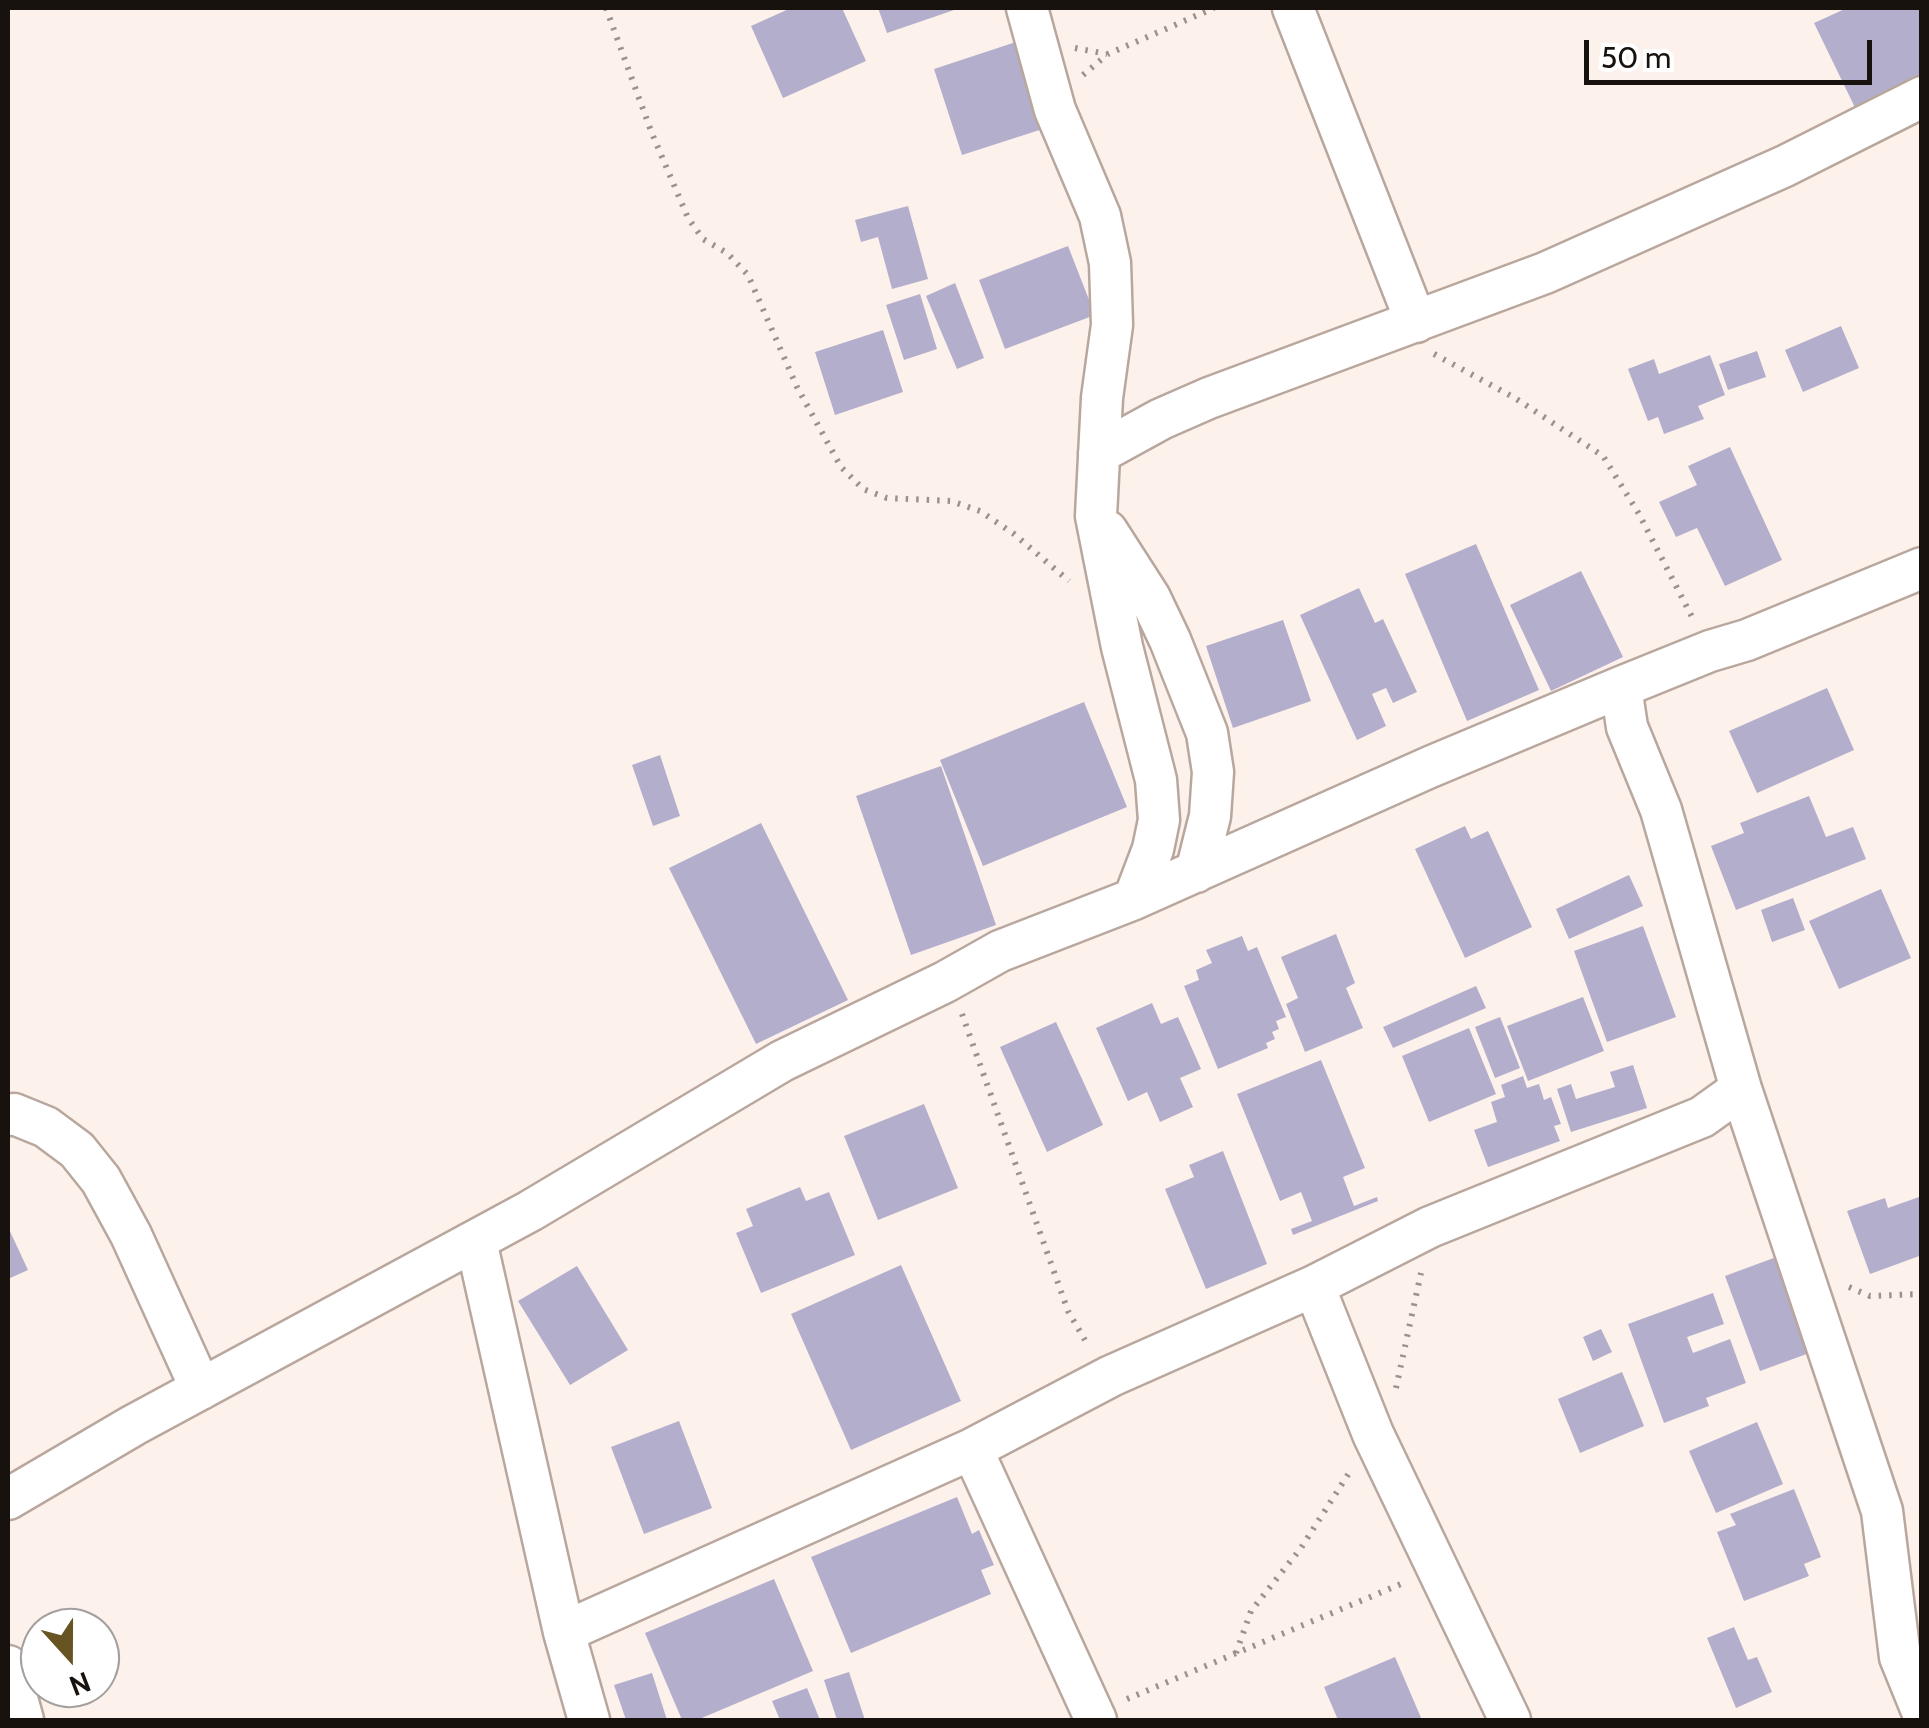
<!DOCTYPE html>
<style>
body{margin:0}
#map{position:relative;width:1929px;height:1728px;overflow:hidden;background:#fdf1eb;font-family:Cabin,sans-serif}
canvas{display:block}
.frame{position:absolute;inset:0;border:10px solid #18120f;pointer-events:none}
.north{position:absolute;left:20px;top:1608px;width:100px;height:100px;box-sizing:border-box;background:#fff;border:2px solid #a3a09f;border-radius:50%;rotate:159deg;font-size:28px;font-weight:700;line-height:40px;text-align:center;color:#18120f}
.north::after{content:'';display:block;margin:auto;width:35px;height:45px;background:#685322;clip-path:polygon(50% 0,100% 100%,50% 72%,0 100%)}
.scale{position:absolute;left:1584px;top:40px;width:288px;height:45px;box-sizing:border-box;border:5px solid #18120f;border-top:0;padding-left:12px;font-size:30px;line-height:35px;white-space:nowrap;color:#18120f;-webkit-text-stroke:8px #fff;paint-order:stroke}
</style>
<div id="map">
<canvas width="1929" height="1728"></canvas>
<div class="frame"></div>
<div class="north">N</div>
<div class="scale">50 m</div>
</div>
<script>
const c = document.querySelector('canvas').getContext('2d');
c.lineJoin = 'round';
function fillPath(path, color) { c.fillStyle = color; c.fill(path, 'evenodd'); }
const poly = rows => new Path2D(rows.map(r => 'M' + r).join(''));
function trace(path, color, width, dash) { c.strokeStyle = color; c.lineWidth = width; c.lineCap = dash ? 'butt' : 'round'; c.setLineDash(dash || []); c.stroke(path); }
fillPath(poly([
 [791,8,842,8,866,61,783,98,751,26],
 [878,8,960,8,887,33],
 [1847,8,1922,8,1922,93,1862,122,1814,23],
 [1025,39,1052,126,962,155,934,69],
 [908,206,928,279,892,289,878,237,861,242,855,220],
 [1068,246,1095,315,1005,349,979,280],
 [955,283,984,358,957,369,926,296],
 [920,294,937,349,904,360,886,305],
 [1841,326,1859,368,1803,392,1785,350],
 [883,330,903,392,835,415,815,352],
 [1757,351,1766,377,1728,390,1719,364],
 [1710,355,1725,395,1698,406,1704,419,1664,434,1658,417,1648,421,1628,369,1654,359,1659,374],
 [1730,447,1782,560,1725,586,1697,528,1676,537,1659,502,1697,485,1688,466],
 [1476,544,1539,690,1467,721,1405,574],
 [1581,571,1623,657,1551,691,1510,605],
 [1359,588,1375,623,1383,619,1417,692,1393,703,1386,688,1372,694,1386,726,1357,740,1300,615],
 [1283,620,1311,701,1233,728,1206,646],
 [1827,688,1854,750,1757,793,1729,731],
 [1084,702,1127,807,983,866,940,760],
 [660,755,680,816,653,826,632,765],
 [941,766,996,925,911,955,856,796],
 [1809,796,1826,837,1853,827,1866,859,1736,910,1711,846,1744,833,1740,823],
 [761,823,848,1000,756,1044,669,868],
 [1465,826,1471,839,1488,831,1532,927,1465,958,1415,849],
 [1629,875,1643,906,1569,939,1556,909],
 [1881,889,1911,958,1839,989,1809,921],
 [1793,898,1805,930,1772,942,1761,910],
 [1643,926,1676,1017,1607,1042,1574,951],
 [1336,934,1355,983,1346,988,1363,1028,1305,1052,1286,1004,1298,998,1281,957],
 [1242,936,1248,951,1257,947,1286,1017,1276,1021,1279,1029,1272,1032,1275,1039,1266,1043,1268,1048,1218,1069,1184,986,1199,980,1196,970,1212,963,1206,950],
 [1476,986,1486,1008,1393,1048,1383,1027],
 [1583,997,1604,1051,1528,1081,1507,1026],
 [1152,1003,1161,1024,1178,1017,1201,1069,1180,1078,1193,1107,1160,1122,1147,1092,1128,1101,1096,1028],
 [1500,1017,1520,1068,1495,1078,1475,1027],
 [1056,1022,1103,1125,1047,1152,1000,1047],
 [1469,1028,1496,1094,1429,1122,1402,1056],
 [1321,1060,1365,1168,1343,1177,1354,1206,1377,1197,1378,1201,1293,1235,1291,1229,1312,1221,1301,1192,1280,1201,1237,1094],
 [1633,1065,1647,1108,1571,1132,1557,1089,1571,1084,1576,1099,1615,1087,1610,1072],
 [1523,1076,1527,1088,1539,1084,1544,1100,1551,1097,1561,1124,1554,1126,1560,1141,1488,1167,1474,1130,1497,1122,1491,1102,1505,1097,1501,1085],
 [924,1104,958,1188,878,1220,844,1136],
 [1223,1151,1267,1264,1206,1289,1165,1189,1194,1177,1189,1165],
 [800,1187,806,1201,829,1192,855,1255,761,1293,736,1233,753,1226,746,1209],
 [1919,1197,1922,1255,1870,1274,1847,1211,1885,1198,1888,1208],
 [8,1227,28,1270,8,1279],
 [1779,1256,1815,1351,1760,1371,1725,1276],
 [901,1265,961,1401,851,1450,791,1314],
 [577,1266,628,1350,570,1385,518,1301],
 [1713,1293,1724,1324,1687,1337,1693,1353,1730,1339,1746,1383,1706,1398,1709,1406,1664,1423,1628,1324],
 [1601,1329,1612,1352,1593,1361,1583,1337],
 [1622,1372,1644,1426,1580,1453,1558,1399],
 [679,1421,712,1508,644,1534,611,1447],
 [1757,1422,1783,1484,1716,1513,1689,1451],
 [1794,1489,1821,1557,1804,1564,1809,1576,1744,1601,1717,1532,1736,1525,1730,1514],
 [957,1497,972,1534,979,1530,994,1565,981,1570,991,1594,851,1653,811,1557],
 [774,1579,813,1671,697,1720,682,1720,645,1633],
 [1734,1627,1748,1660,1757,1657,1772,1692,1736,1708,1707,1638],
 [1395,1657,1422,1720,1338,1720,1324,1687],
 [849,1672,865,1720,837,1720,824,1680],
 [652,1673,667,1720,626,1720,614,1685],
 [807,1688,820,1720,780,1720,772,1701]
]), '#b4aecd');
const minor = poly([
 [1027,8,1055,110,1100,216,1110,263,1112,325,1102,398,1096,516,1122,647,1156,780,1159,820,1153,849,1134,899],
 [1293,8,1416,322],
 [1099,453,1161,419,1209,398,1545,273,1785,166,1922,97],
 [1107,531,1150,598,1170,640,1207,733,1213,772,1210,816,1196,872],
 [1621,687,1627,727,1661,810,1741,1089,1882,1511,1900,1657,1922,1711],
 [8,1115,14,1114,46,1127,77,1150,101,1180,131,1235,201,1389],
 [476,1241,564,1632,589,1720],
 [1314,1286,1373,1434,1510,1720],
 [972,1449,1096,1720],
 [8,1499,134,1425,530,1211,782,1061,945,982,1000,951,1134,899,1430,767,1621,687,1710,651,1747,640,1922,568],
 [564,1632,972,1449,1111,1376,1314,1286,1430,1227,1702,1117,1741,1089],
 [8,1666,23,1720]
]);
trace(minor, '#b9a79e', 45);
trace(poly([
 [606,8,651,131,688,218,703,239,727,253,748,275,797,387,841,467,863,489,887,498,951,501,980,511,1014,534,1069,581],
 [1075,48,1107,54],
 [1083,75,1108,54,1214,8],
 [1434,354,1515,398,1603,456,1639,514,1692,617],
 [962,1014,1068,1311,1089,1347],
 [1849,1287,1870,1296,1922,1294],
 [1396,1388,1421,1273],
 [1236,1653,1251,1611,1301,1548,1349,1473],
 [1127,1699,1401,1584]
]), '#9b928d', 6, [2.5, 8]);
trace(minor, '#fff', 40);
</script>
